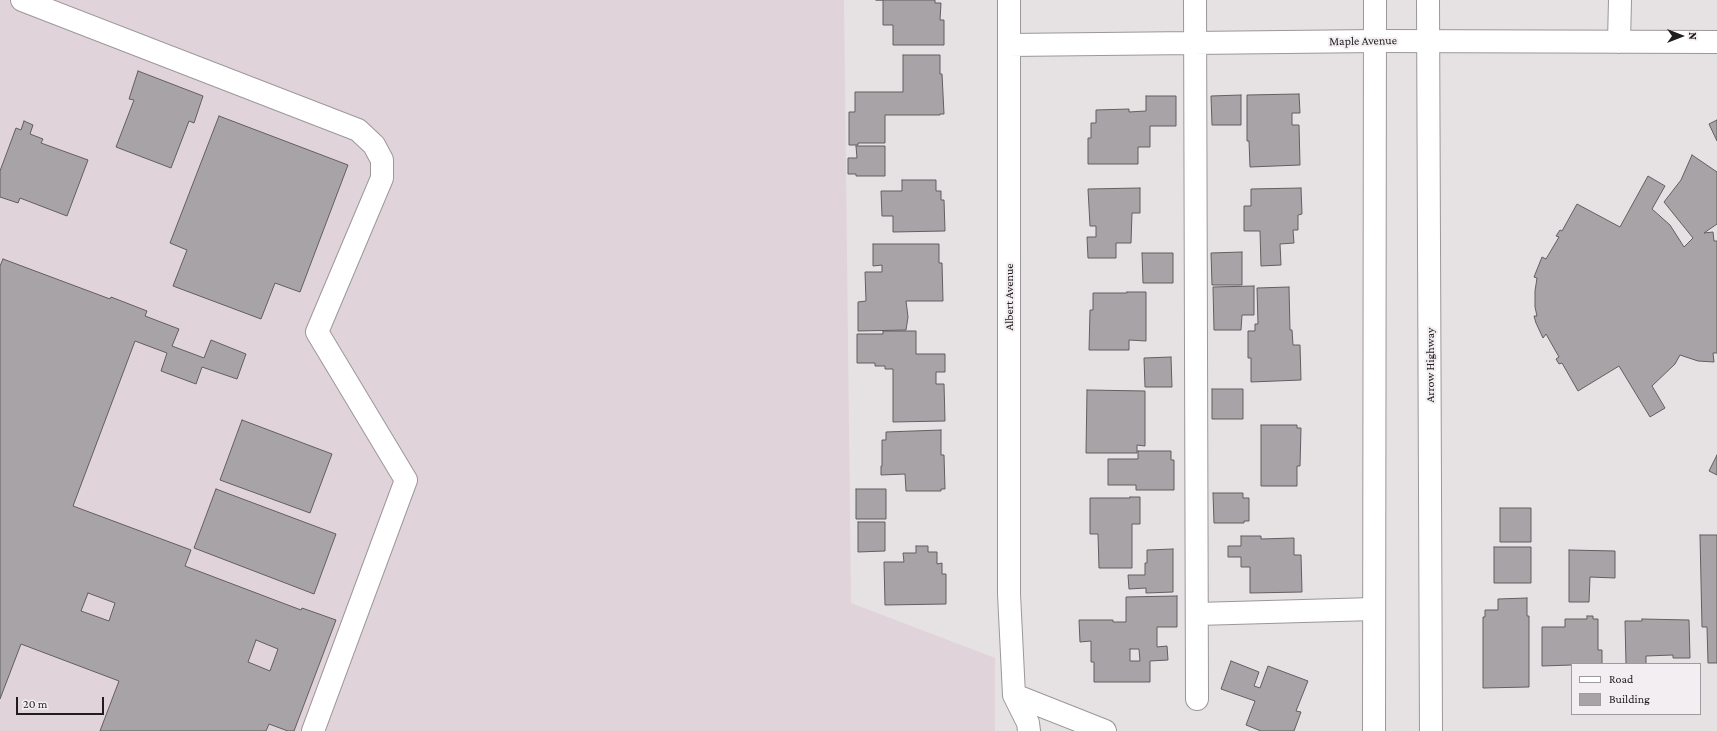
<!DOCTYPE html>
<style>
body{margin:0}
#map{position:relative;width:1717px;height:731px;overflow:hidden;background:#e6e1e3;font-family:"Crimson Pro",serif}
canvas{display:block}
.legend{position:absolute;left:1571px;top:663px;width:130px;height:52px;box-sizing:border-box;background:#f3eef1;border:1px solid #9e9a9d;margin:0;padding:5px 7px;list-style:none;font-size:12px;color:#1f1d1e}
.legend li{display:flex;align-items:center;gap:8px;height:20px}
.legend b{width:20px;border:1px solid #9e9a9d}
.north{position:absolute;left:1661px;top:16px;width:40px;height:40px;-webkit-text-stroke:3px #f3eef1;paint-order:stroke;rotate:90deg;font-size:11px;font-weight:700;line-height:16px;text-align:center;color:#1f1d1e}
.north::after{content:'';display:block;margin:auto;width:14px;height:18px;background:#1f1d1e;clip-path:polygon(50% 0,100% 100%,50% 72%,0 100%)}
.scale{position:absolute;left:16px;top:697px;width:88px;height:18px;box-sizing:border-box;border:2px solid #1f1d1e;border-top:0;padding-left:5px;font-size:12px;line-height:14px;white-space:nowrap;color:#1f1d1e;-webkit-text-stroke:3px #f3eef1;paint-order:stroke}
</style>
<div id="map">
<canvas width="1717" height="731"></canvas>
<ul class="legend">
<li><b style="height:5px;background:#fff"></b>Road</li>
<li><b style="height:11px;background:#a8a3a6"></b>Building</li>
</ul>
<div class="north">N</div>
<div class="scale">20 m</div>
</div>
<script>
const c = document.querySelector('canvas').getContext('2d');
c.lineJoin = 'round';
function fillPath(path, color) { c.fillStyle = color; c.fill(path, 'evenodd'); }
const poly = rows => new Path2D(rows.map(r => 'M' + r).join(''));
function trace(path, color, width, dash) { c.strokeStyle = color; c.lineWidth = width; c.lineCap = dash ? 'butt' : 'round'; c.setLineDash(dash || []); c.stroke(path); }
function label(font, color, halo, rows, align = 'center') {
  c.font = font + ' "Crimson Pro",serif'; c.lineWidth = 4; c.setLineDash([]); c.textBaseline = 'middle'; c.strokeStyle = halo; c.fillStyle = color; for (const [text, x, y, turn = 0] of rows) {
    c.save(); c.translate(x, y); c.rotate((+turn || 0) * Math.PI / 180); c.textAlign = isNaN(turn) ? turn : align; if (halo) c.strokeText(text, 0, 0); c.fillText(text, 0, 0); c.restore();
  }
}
fillPath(poly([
 [0,0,844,0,851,603,995,658,995,731,0,731]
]), '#e0d3da');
const building = poly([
 [876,0,935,0,935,3,941,3,940,20,944,20,944,45,893,45,893,25,883,25,883,0,876,0],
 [903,55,940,55,940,74,942,74,944,114,940,114,940,115,885,115,885,143,858,143,858,145,849,145,849,112,855,112,855,92,903,92,903,55],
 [138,71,203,96,194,123,189,121,171,168,116,147,134,100,129,99,138,71],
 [1299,94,1300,113,1292,113,1292,125,1299,125,1300,165,1250,167,1249,141,1247,141,1247,95,1299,94],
 [1241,95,1241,125,1212,125,1211,96,1241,95],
 [1146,96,1176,96,1176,126,1150,126,1150,147,1138,147,1138,164,1088,164,1088,138,1091,138,1091,123,1096,123,1096,110,1129,109,1129,112,1146,111,1146,96],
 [219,116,348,165,300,292,275,283,261,319,173,286,187,250,170,243,219,116],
 [1717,120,1717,141,1709,124,1717,120],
 [24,121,33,125,30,134,43,139,41,143,88,160,67,216,20,198,18,203,0,197,0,171,16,128,21,130,24,121],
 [856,146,885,146,885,176,856,176,856,174,848,174,848,158,857,158,856,146],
 [1692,155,1717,172,1717,224,1704,233,1713,232,1714,241,1717,241,1717,353,1713,353,1714,362,1698,361,1680,355,1675,364,1652,386,1665,408,1650,417,1619,366,1578,391,1562,363,1559,364,1556,359,1559,357,1546,334,1543,338,1536,323,1534,316,1537,316,1535,307,1535,291,1537,278,1534,277,1542,257,1546,259,1559,237,1556,236,1560,230,1562,231,1577,204,1620,227,1648,176,1665,186,1652,209,1670,225,1684,247,1693,238,1664,202,1681,180,1692,155],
 [902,180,936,180,936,191,941,191,941,200,944,200,945,231,893,232,893,216,882,216,881,191,902,191,902,180],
 [1140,188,1140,213,1132,213,1131,243,1116,243,1116,258,1088,258,1087,237,1096,237,1096,226,1090,226,1088,189,1140,188],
 [1301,188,1302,214,1298,215,1298,230,1293,230,1294,243,1280,244,1281,265,1261,266,1260,231,1244,231,1244,206,1251,206,1251,189,1301,188],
 [873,244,939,244,939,263,942,263,943,301,906,301,908,317,906,330,858,331,858,302,866,301,865,272,882,272,882,265,873,266,873,244],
 [1242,252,1242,285,1212,285,1211,253,1242,252],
 [1142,253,1173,253,1173,283,1143,283,1142,253],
 [3,259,110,299,111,297,147,311,145,316,179,329,172,346,204,358,211,340,246,354,237,379,202,367,196,384,161,371,167,353,135,341,73,506,191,550,185,566,301,610,302,608,336,620,294,731,288,731,269,724,266,731,100,731,119,681,21,644,0,699,0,266,3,259],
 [88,593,115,603,109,621,81,611,88,593],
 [256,640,278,649,270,671,248,662,256,640],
 [1254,286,1254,315,1242,315,1241,330,1214,330,1213,287,1254,286],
 [1289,287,1290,330,1292,330,1293,345,1300,345,1301,380,1251,382,1251,358,1248,358,1248,331,1255,331,1255,324,1258,324,1257,288,1289,287],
 [1127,292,1146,292,1146,341,1129,340,1129,350,1089,350,1090,310,1093,310,1093,293,1127,293,1127,292],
 [883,331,916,331,916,354,945,354,945,372,936,372,936,384,944,384,945,421,893,422,893,369,885,369,885,366,875,366,875,363,857,363,857,334,883,334,883,331],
 [1171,357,1172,387,1145,387,1144,358,1171,357],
 [1212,389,1243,389,1243,419,1212,419,1212,389],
 [1087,390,1145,391,1145,446,1137,445,1137,453,1086,453,1087,390],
 [242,420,332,454,310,513,220,480,242,420],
 [1261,425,1297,425,1297,428,1301,428,1300,466,1297,466,1297,486,1261,486,1261,425],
 [941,430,941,455,944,455,945,489,941,489,941,491,906,491,905,474,881,475,881,466,882,466,882,440,886,440,886,432,941,430],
 [1138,451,1171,451,1171,460,1174,460,1174,490,1136,490,1136,485,1108,485,1108,459,1138,459,1138,451],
 [1717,455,1717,475,1709,471,1717,455],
 [216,489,336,534,314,594,194,548,216,489],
 [856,489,886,489,886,519,856,519,856,489],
 [1213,493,1243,493,1243,498,1249,498,1249,521,1244,521,1244,523,1214,523,1213,493],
 [1130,497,1140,497,1140,524,1132,524,1132,568,1099,568,1098,534,1090,534,1090,498,1130,498,1130,497],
 [1500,508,1531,508,1531,542,1500,542,1500,508],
 [858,522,885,522,885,551,858,552,858,522],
 [1700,535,1717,535,1717,663,1708,663,1707,627,1702,627,1700,535],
 [1241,536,1261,536,1261,539,1294,538,1294,555,1301,555,1302,592,1250,593,1250,567,1241,567,1241,557,1228,557,1228,546,1241,546,1241,536],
 [916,546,928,546,928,552,937,552,937,564,942,563,942,574,946,574,946,604,885,605,884,562,904,562,903,553,916,553,916,546],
 [1494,547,1531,547,1531,583,1494,583,1494,547],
 [1173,549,1173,592,1146,593,1146,588,1129,589,1128,575,1145,575,1145,563,1147,563,1147,550,1173,549],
 [1569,550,1615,551,1615,578,1590,577,1589,602,1569,602,1569,550],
 [1177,596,1177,627,1157,627,1157,647,1167,646,1168,660,1150,661,1150,682,1094,682,1094,662,1091,662,1091,641,1080,642,1079,620,1113,620,1113,622,1126,622,1126,597,1177,596],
 [1130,649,1139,649,1140,661,1130,661,1130,649],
 [1527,598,1527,616,1529,616,1529,687,1483,688,1483,617,1485,617,1485,610,1498,610,1498,599,1527,598],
 [1587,616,1593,616,1593,619,1598,619,1598,650,1602,650,1602,664,1542,666,1542,627,1565,627,1565,619,1587,619,1587,616],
 [1642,619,1689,620,1690,658,1673,658,1673,655,1646,656,1646,664,1626,664,1625,621,1642,621,1642,619],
 [1231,661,1259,672,1254,686,1260,688,1268,666,1308,681,1296,711,1301,712,1294,731,1261,731,1246,725,1255,701,1221,689,1231,661]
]);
fillPath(building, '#a8a3a6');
trace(building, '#635e61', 1);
const minor = poly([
 [22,0,358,130,374,145,382,160,382,178,317,332,406,480,313,731],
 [1009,0,1009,594,1014,695,1028,723,1029,731],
 [1195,0,1197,699],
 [1619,42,1620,0],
 [1009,45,1376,41,1717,42],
 [1197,614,1374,609],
 [1014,695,1105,731]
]);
const major = poly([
 [1428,0,1431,731],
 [1374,731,1375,0]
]);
trace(minor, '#9c979a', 24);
trace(major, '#9c979a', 24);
trace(minor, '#fff', 22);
trace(major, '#fff', 22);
label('12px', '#1f1d1e', '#f3eef1', [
 ["Maple Avenue",1363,41,-1],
 ["Albert Avenue",1009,297,-90],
 ["Arrow Highway",1430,365,-90]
]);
</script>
